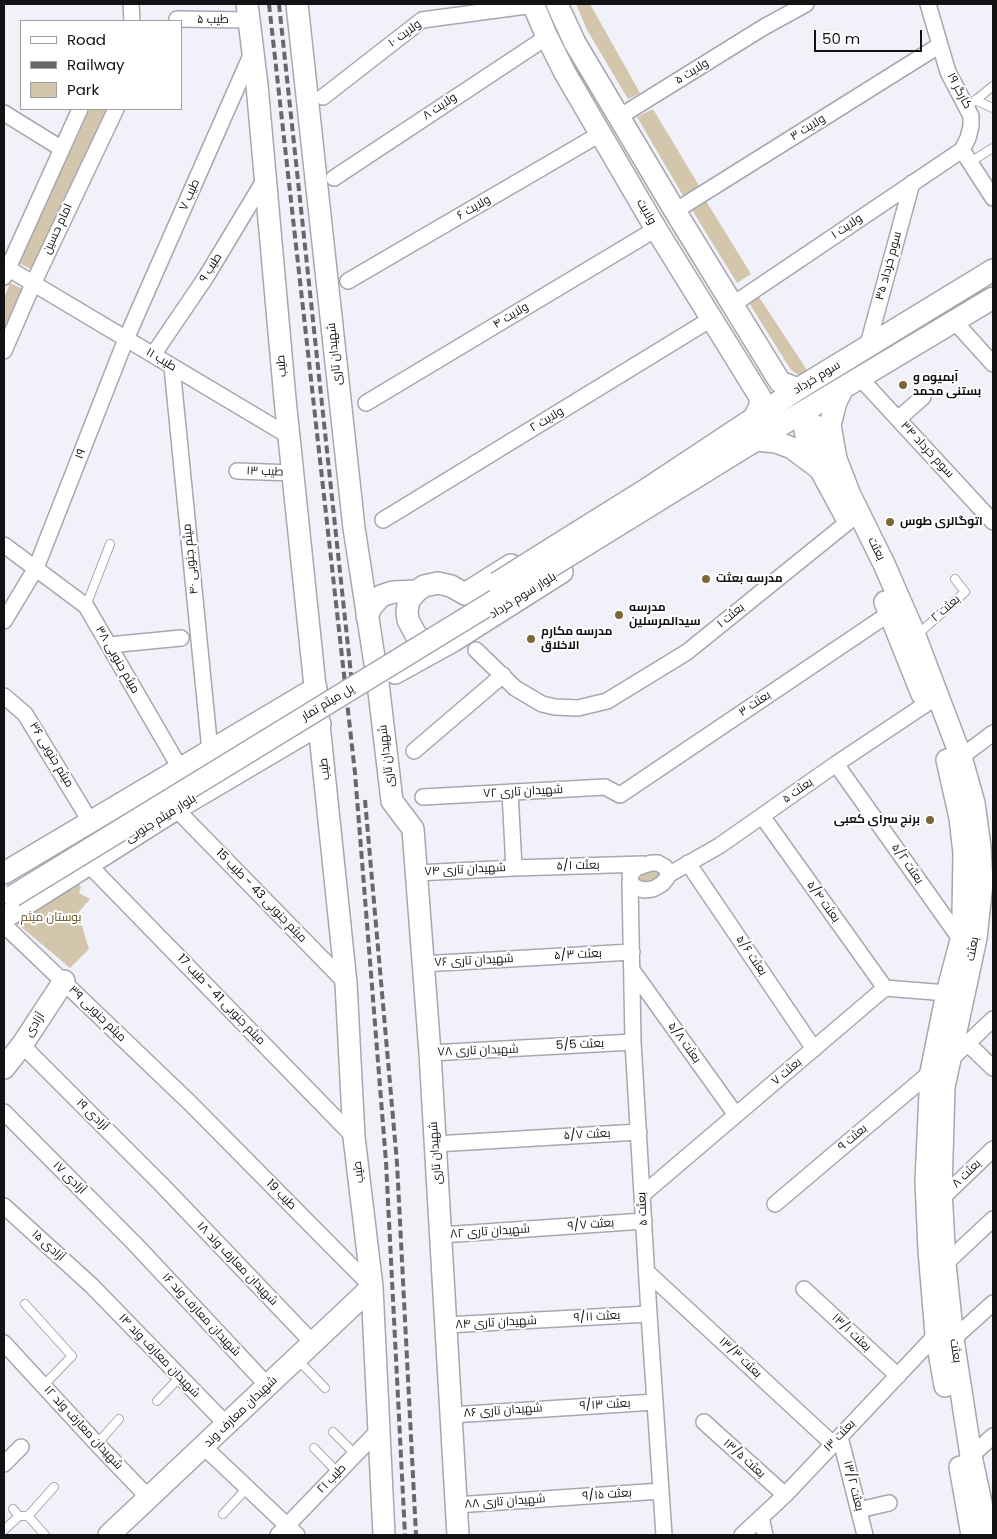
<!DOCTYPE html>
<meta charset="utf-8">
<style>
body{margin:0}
#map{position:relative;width:997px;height:1539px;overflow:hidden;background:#f1f2f9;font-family:Poppins,sans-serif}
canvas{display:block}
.frame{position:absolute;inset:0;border:5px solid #121214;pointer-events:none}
.legend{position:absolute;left:20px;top:20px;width:162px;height:90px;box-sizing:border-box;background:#fff;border:1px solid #a0a0a1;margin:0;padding:6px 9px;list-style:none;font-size:15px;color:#121214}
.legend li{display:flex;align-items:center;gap:10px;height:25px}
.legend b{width:25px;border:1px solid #a0a0a1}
.scale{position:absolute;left:814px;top:30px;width:108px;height:22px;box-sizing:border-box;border:2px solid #121214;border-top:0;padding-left:6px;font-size:15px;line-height:18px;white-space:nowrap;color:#121214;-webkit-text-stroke:4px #fff;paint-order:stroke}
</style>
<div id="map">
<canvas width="997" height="1539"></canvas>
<div class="frame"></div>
<ul class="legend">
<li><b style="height:6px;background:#fff"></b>Road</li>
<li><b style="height:6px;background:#67686c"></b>Railway</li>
<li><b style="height:14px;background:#d3c6ad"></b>Park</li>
</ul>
<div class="scale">50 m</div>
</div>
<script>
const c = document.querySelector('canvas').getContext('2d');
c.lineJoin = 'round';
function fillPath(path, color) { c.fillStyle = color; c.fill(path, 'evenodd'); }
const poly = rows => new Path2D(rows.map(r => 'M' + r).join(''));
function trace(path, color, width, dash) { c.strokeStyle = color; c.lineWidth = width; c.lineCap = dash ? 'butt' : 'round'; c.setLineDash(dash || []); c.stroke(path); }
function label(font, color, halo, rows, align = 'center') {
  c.font = font + ' Poppins,Cairo,sans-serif'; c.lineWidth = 4; c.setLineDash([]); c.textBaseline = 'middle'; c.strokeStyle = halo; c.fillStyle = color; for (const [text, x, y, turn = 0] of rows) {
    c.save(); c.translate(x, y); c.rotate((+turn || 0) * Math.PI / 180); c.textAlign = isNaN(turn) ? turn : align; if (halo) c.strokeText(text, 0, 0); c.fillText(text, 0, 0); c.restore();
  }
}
fillPath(poly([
 [576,4,590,4,640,93,628,99,587,30],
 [90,109,109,109,35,271,19,263],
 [653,109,701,189,685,199,637,117],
 [706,201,751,274,737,283,692,210],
 [10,283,23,289,4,332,4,298],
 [759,297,807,370,799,375,791,370,749,303],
 [636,869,664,870,651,887,631,876],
 [74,878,81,887,79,893,90,899,78,913,89,949,70,968,13,920]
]), '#d3c6ad');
const lane = poly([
 [975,100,993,108],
 [967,107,993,86],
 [970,162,993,148],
 [86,606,110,544],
 [917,635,965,592,955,579],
 [25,1304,72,1356,44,1385],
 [297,1359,325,1388],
 [157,1401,180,1377],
 [333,1432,356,1455],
 [97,1444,119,1419],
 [314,1448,338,1473],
 [13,1509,19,1516,28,1516,45,1535],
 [223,1514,247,1488],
 [28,1516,54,1487],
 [4,1530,19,1516]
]);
const street = poly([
 [131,4,132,21],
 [177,19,249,20],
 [323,97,422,20,534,5],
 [4,113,62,149],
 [619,117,764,27,806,4],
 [962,150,993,198],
 [334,178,547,37],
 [675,211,940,45],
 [4,266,289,436],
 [4,277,80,109],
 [348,281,600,134],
 [732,305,962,150,968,138,971,126,971,116,948,72,928,4],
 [955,322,993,364],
 [867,348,912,183],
 [4,351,33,284,116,109],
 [153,355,206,277,265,179],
 [172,367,210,751],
 [860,378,993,522],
 [366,403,656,229],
 [898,419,923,397],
 [237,471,293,473],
 [383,520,711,319],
 [4,545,86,606,180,768],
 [4,621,36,568,126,339,252,53],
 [109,645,181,638],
 [476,650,515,688,542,704,555,707,578,708,607,701,687,652,848,522],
 [4,696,25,714,90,821],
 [414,751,503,675],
 [961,757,993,733],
 [836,764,961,940],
 [510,792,514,868],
 [423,797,605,787,620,795,890,613],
 [176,809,346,983],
 [762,816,885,988],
 [651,863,658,863,665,867,668,872,667,878,662,884,653,889,644,890,637,888,631,884,630,875,636,868,651,863],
 [688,863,814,1049],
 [88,864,354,1137],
 [417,873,514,868,643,864],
 [668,875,719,846,836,764,926,704],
 [630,882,633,1042,649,1314,664,1535],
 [4,925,190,1103,372,1287],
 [422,964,632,952],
 [632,970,736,1115],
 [967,1043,993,1068],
 [22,1045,162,1185,313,1343],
 [430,1053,633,1042],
 [949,1061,993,1019],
 [4,1112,135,1244,268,1386],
 [435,1144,639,1132],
 [642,1195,885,988,947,993],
 [941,1199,993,1149],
 [775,1204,931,1072],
 [4,1206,92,1286,227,1425],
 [441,1235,644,1221],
 [945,1264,993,1219],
 [647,1272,833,1444],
 [804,1289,898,1376],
 [446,1325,649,1314],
 [953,1339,993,1303],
 [4,1343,97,1444,149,1498],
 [451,1415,655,1402],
 [704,1422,785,1495],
 [840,1437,865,1535],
 [204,1447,297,1535],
 [971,1456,993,1436],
 [4,1464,21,1447],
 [456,1505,661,1491],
 [859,1510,889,1503],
 [761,1517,765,1535],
 [278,1535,377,1432],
 [742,1535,785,1495,936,1335]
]);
const secondary = poly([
 [247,4,257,85,285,399,346,983,354,1137,372,1287,384,1535],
 [297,4,354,528,378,683,392,801,413,829,430,1053,458,1535],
 [533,4,547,37,565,73,656,229,760,397,760,406,755,416],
 [557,4,575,43,675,211,780,382,798,389],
 [843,388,836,402,830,425,836,459,850,495,884,564,912,628,961,757,974,803,980,847,982,883,976,938,944,1087,941,1190,945,1264,953,1339,971,1456,988,1535],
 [756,440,776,442,792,448,820,469,845,515],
 [819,468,807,438,805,431,810,425,814,425,819,428,831,450],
 [567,539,644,491,798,389,993,270],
 [576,551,756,440,993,298],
 [885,602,922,694],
 [367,616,372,606,381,596,393,592,417,591],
 [453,641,430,642,417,637,408,620,407,611,409,600,417,591,424,586,438,583,451,586,465,594,511,565],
 [395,673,453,641,562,572],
 [4,873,316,688],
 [4,918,176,809,320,724],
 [4,1068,22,1045,64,981],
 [945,1386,936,1335,929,1250,926,1181,931,1072,947,993,961,940,963,916,964,853,960,818,947,760],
 [960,1467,972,1535],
 [109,1535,372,1287]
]);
trace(lane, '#a7a8af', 10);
trace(street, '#a7a8af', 18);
trace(secondary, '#a7a8af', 24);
trace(lane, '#fff', 8);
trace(street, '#fff', 15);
trace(secondary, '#fff', 21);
trace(poly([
 [269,4,355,773,386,1162,405,1535],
 [279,4,353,693],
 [365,800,397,1163,416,1535]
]), '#67686c', 4, [8, 4]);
const secondaryBridge = poly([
 [497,583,567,539],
 [13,896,576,551]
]);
trace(secondaryBridge, '#a7a8af', 24, []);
trace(secondaryBridge, '#fff', 21);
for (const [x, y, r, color] of [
 [903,385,5,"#7d6536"],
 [890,522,5,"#7d6536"],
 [706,579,5,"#7d6536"],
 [619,615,5,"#7d6536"],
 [531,639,5,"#7d6536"],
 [930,820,5,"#7d6536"]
]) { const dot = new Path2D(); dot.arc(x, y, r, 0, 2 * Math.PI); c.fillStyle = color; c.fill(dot); trace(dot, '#fff', 2); }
label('12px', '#121214', '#fff', [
 ["طیب ۵",213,20],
 ["ولایت ۱۰",405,34,-36],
 ["ولایت ۵",692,72,-32],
 ["کارگر ۱۹",959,91,62],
 ["ولایت ۸",440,107,-34],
 ["ولایت ۳",808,128,-32],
 ["طیب ۷",190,195,-66],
 ["ولایت ۶",474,208,-30],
 ["ولایت",646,212,60],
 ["ولایت ۱",847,227,-34],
 ["امام حسین",58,229,-65],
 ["سوم خرداد ۳۵",889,266,-75],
 ["طیب ۹",211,268,-58],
 ["ولایت ۴",511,316,-31],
 ["شهیدان تاری",335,354,-96],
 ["طیب ۱۱",161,360,31],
 ["طیب",282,366,-95],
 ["سوم خرداد",817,378,-31],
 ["ولایت ۲",547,420,-31],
 ["سوم خرداد ۳۴",927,450,47],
 ["۱۹",81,454,-69],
 ["طیب ۱۳",265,472,2],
 ["بعثت",876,549,64],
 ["میثم جنوبی ۴۰",191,559,-96],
 ["بلوار سوم خرداد",523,596,-32],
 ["بعثت ۲",946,609,-41],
 ["بعثت ۱",731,616,-39],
 ["میثم جنوبی ۳۸",117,660,60],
 ["پل میثم تمار",328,703,-31],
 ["بعثت ۳",755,704,-34],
 ["میثم جنوبی ۳۶",51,755,59],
 ["شهیدان تاری",387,756,-97],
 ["طیب",325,769,-96],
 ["بعثت ۵",798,791,-35],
 ["شهیدان تاری ۷۲",523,792,-3],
 ["بلوار میثم جنوبی",161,819,-32],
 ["بعثت ۵/۲",907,864,55],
 ["بعثت ۵/۱",578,866,-1],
 ["شهیدان تاری ۷۴",465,870,-3],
 ["میثم جنوبی 43 - طیب 15",261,896,46],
 ["بعثت ۵/۴",823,902,54],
 ["بعثت",973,949,-79],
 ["بعثت ۵/۳",578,955,-3],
 ["بعثت ۵/۶",751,956,56],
 ["شهیدان تاری ۷۶",474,961,-3],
 ["میثم جنوبی 41 - طیب 17",221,1000,46],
 ["میثم جنوبی ۳۹",97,1014,44],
 ["آزادی",35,1025,-57],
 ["بعثت ۵/۸",684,1043,54],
 ["بعثت 5/5",580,1045,-3],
 ["شهیدان تاری ۷۸",478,1051,-2],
 ["بعثت ۷",787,1072,-40],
 ["آزادی ۱۹",92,1115,45],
 ["بعثت ۵/۷",587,1135,-3],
 ["بعثت ۹",853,1138,-40],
 ["شهیدان تاری",436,1153,-94],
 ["طیب",359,1172,-97],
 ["بعثت ۸",967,1174,-44],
 ["آزادی ۱۷",69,1178,45],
 ["طیب 19",281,1195,45],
 ["بعثت ۵",643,1209,-93],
 ["بعثت ۹/۷",591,1225,-4],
 ["شهیدان تاری ۸۲",490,1232,-4],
 ["آزادی ۱۵",48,1246,42],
 ["شهیدان معارف وند ۱۸",237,1264,46],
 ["شهیدان معارف وند ۱۶",201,1315,47],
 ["بعثت ۹/۱۱",597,1317,-3],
 ["شهیدان تاری ۸۴",496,1323,-3],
 ["بعثت ۱۳/۱",851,1333,43],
 ["بعثت",955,1351,81],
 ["شهیدان معارف وند ۱۴",159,1356,46],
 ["بعثت ۱۳/۳",740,1358,43],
 ["بعثت ۹/۱۳",605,1405,-3],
 ["شهیدان تاری ۸۶",503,1411,-4],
 ["شهیدان معارف وند",241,1412,-44],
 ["شهیدان معارف وند ۱۲",83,1428,47],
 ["بعثت ۱۳",840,1436,-46],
 ["بعثت ۱۳/۵",744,1459,42],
 ["طیب ۲‍۱",332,1479,-46],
 ["بعثت ۱۳/۲",853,1486,76],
 ["بعثت ۹/۱۵",607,1495,-4],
 ["شهیدان تاری ۸۸",505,1502,-4]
]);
label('bold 12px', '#121214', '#fff', [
 ["آبمیوه و",913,378],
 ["بستنی محمد",913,392],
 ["اتوگالری طوس",900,522],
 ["مدرسه بعثت",716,579],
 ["مدرسه",629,608],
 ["سیدالمرسلین",629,622],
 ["مدرسه مکارم",541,632],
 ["الاخلاق",541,646],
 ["برنج سرای کعبی",920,820,"right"]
], 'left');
label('12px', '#664d13', '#fff', [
 ["بوستان میثم",51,918]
]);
</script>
